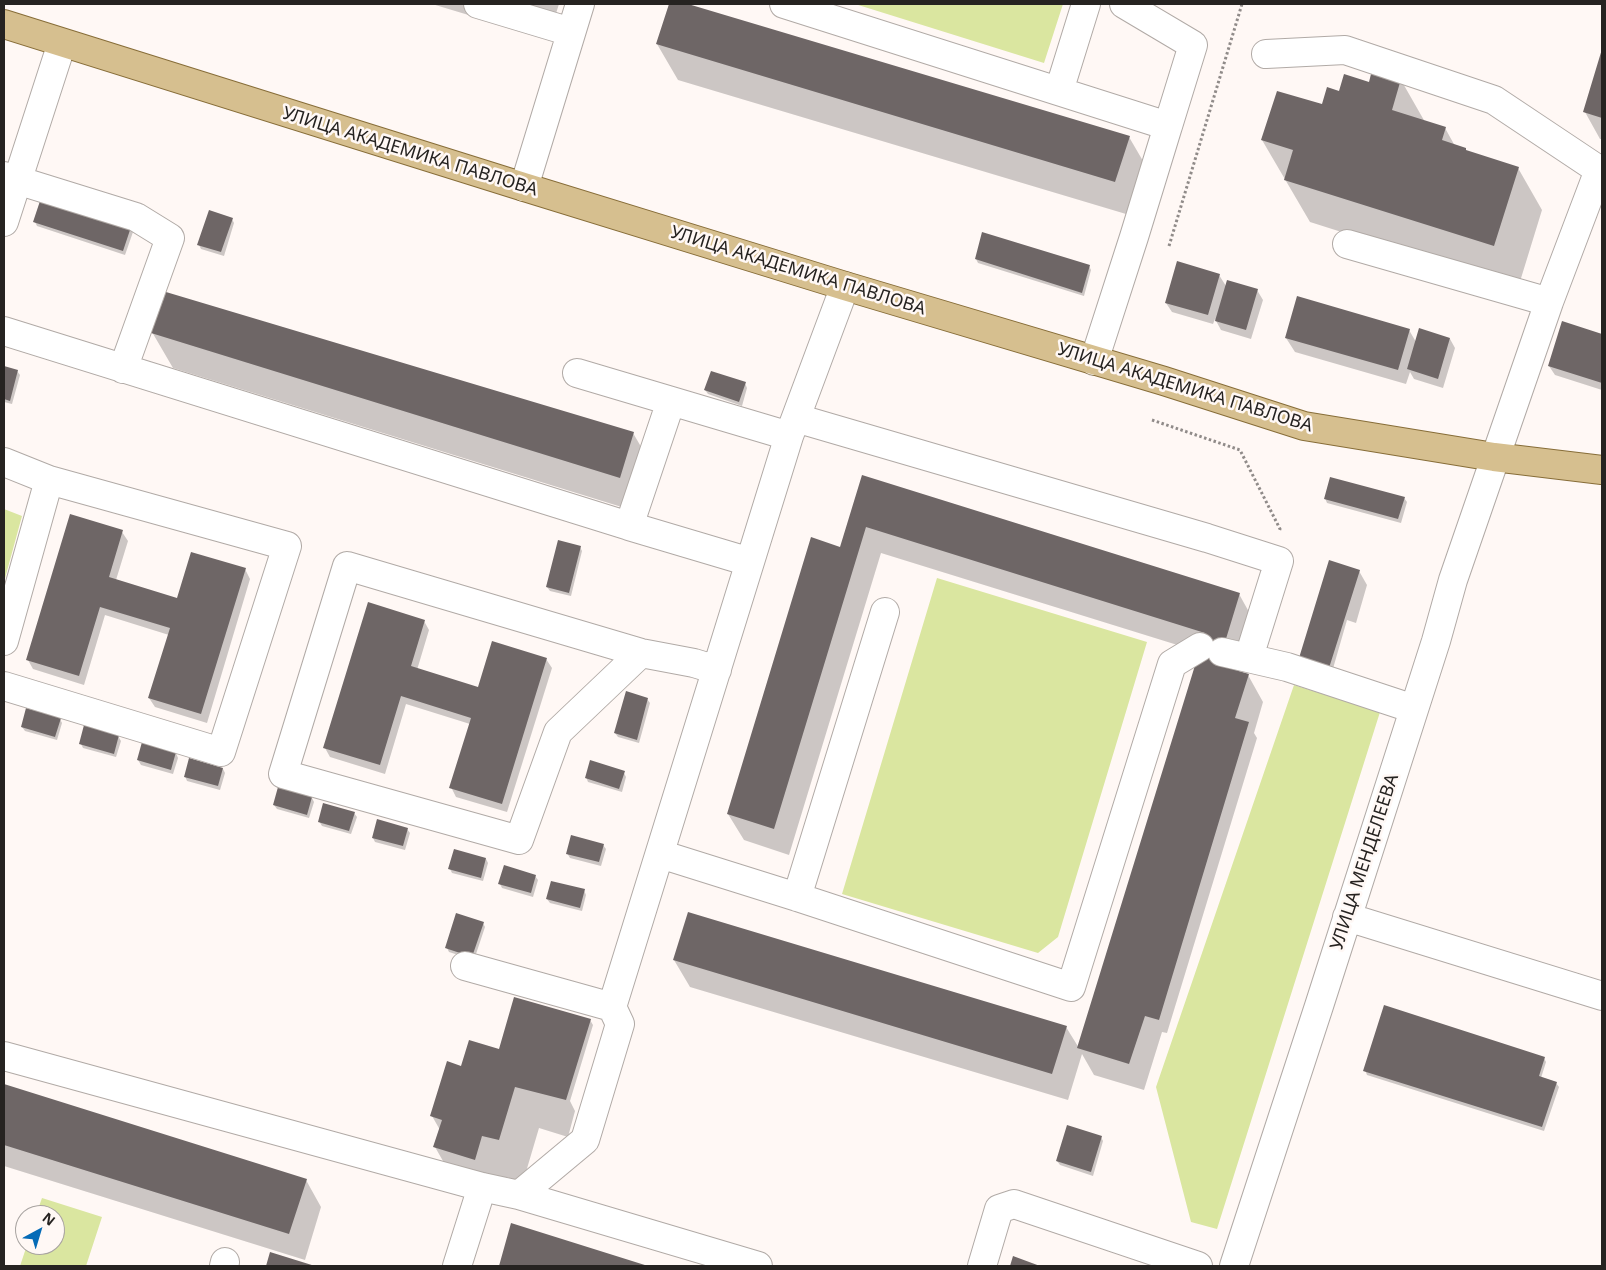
<!DOCTYPE html>
<meta charset="utf-8">
<style>
body{margin:0}
#map{position:relative;width:1606px;height:1270px;overflow:hidden;background:#fff8f5;font-family:"Noto Sans",sans-serif}
canvas{display:block}
.frame{position:absolute;inset:0;border:5px solid #262321;pointer-events:none}
.north{position:absolute;left:15px;top:1205px;width:50px;height:50px;box-sizing:border-box;background:#fff8f5;border:1px solid #a8a3a0;border-radius:50%;rotate:39deg;font-size:14px;font-weight:700;line-height:20px;text-align:center;color:#262321}
.north::after{content:'';display:block;margin:auto;width:18px;height:22px;background:#056bb7;clip-path:polygon(50% 0,100% 100%,50% 72%,0 100%)}
</style>
<div id="map">
<canvas width="1606" height="1270"></canvas>
<div class="frame"></div>
<div class="north">N</div>
</div>
<script>
const c = document.querySelector('canvas').getContext('2d');
c.lineJoin = 'round';
function fillPath(path, color) { c.fillStyle = color; c.fill(path, 'evenodd'); }
const poly = rows => new Path2D(rows.map(r => 'M' + r).join(''));
function trace(path, color, width, dash) { c.strokeStyle = color; c.lineWidth = width; c.lineCap = dash ? 'butt' : 'round'; c.setLineDash(dash || []); c.stroke(path); }
function label(font, color, halo, rows, align = 'center') {
  c.font = font + ' "Noto Sans",sans-serif'; c.lineWidth = 5; c.setLineDash([]); c.textBaseline = 'middle'; c.strokeStyle = halo; c.fillStyle = color; for (const [text, x, y, turn = 0] of rows) {
    c.save(); c.translate(x, y); c.rotate((+turn || 0) * Math.PI / 180); c.textAlign = isNaN(turn) ? turn : align; if (halo) c.strokeText(text, 0, 0); c.fillText(text, 0, 0); c.restore();
  }
}
fillPath(poly([
 [855,4,1063,4,1044,63],
 [4,509,22,516,4,582],
 [937,578,1147,642,1058,937,1038,953,842,894],
 [1294,685,1380,712,1217,1229,1191,1222,1156,1087],
 [42,1198,102,1217,86,1266,20,1266,27,1245,55,1245,55,1215,36,1215]
]), '#dae6a0');
fillPath(poly([
 [432,4,559,4,548,39],
 [670,4,683,4,1129,137,1150,173,1136,217,678,80,657,44],
 [1602,52,1602,139,1600,139,1585,112],
 [1401,80,1425,122,1445,128,1455,146,1467,152,1518,168,1542,210,1518,288,1310,222,1262,140,1322,106,1340,92,1369,83],
 [232,219,234,223,224,256,201,249,199,245],
 [35,222,130,228,133,232,125,255,37,226],
 [976,259,1089,266,1091,270,1084,296,978,263],
 [1219,275,1226,286,1257,290,1263,300,1251,339,1221,330,1215,319,1213,324,1172,312,1166,303],
 [1563,323,1602,335,1602,390,1555,375,1549,366],
 [1409,330,1416,342,1450,339,1455,348,1443,388,1414,379,1410,372,1406,384,1295,352,1286,338],
 [152,332,633,433,654,469,641,513,173,368],
 [4,367,17,371,20,375,12,404,4,402],
 [745,383,747,388,742,406,708,394,705,390],
 [863,477,1239,594,1254,621,1239,673,1248,675,1263,702,1254,733,1257,738,1167,1033,1162,1032,1144,1090,1094,1075,1082,1054,1068,1100,690,987,674,960,1066,1027,1079,1048,1200,652,881,553,789,855,744,840,728,814,841,548],
 [1325,498,1404,498,1407,502,1401,523,1327,503],
 [122,532,128,541,116,580,178,599,245,569,250,579,207,723,155,707,149,698,169,635,105,615,84,685,33,669,28,660],
 [580,547,582,551,571,596,550,591,547,587],
 [1359,571,1367,585,1356,623,1347,620,1332,672,1303,662],
 [424,621,429,630,417,670,479,689,546,659,552,668,507,812,456,797,451,787,470,724,406,704,385,774,330,757,325,748],
 [647,699,650,703,639,743,618,737,615,733],
 [60,719,62,723,57,740,25,731,22,727],
 [118,736,121,741,116,757,83,748,81,744],
 [143,744,176,753,178,758,173,774,141,765,138,760],
 [223,769,225,773,220,790,187,781,185,776],
 [624,773,626,777,622,792,588,782,586,777],
 [312,798,314,802,309,818,277,809,274,805],
 [354,813,357,817,351,834,322,826,319,821],
 [407,829,410,833,405,850,375,842,373,838],
 [603,845,606,849,601,866,570,858,567,853],
 [486,859,488,863,483,881,452,873,450,869],
 [535,876,538,880,533,897,502,888,500,884],
 [584,890,586,895,582,911,550,903,547,899],
 [483,923,485,927,474,960,449,952,447,948],
 [590,1020,593,1025,570,1101,575,1111,568,1137,539,1128,523,1182,506,1177,499,1202,459,1189,435,1147,440,1130,432,1116,462,1067,500,1050],
 [1544,1058,1546,1062,1541,1078,1556,1083,1559,1087,1544,1131,1367,1075,1365,1070],
 [4,1085,306,1180,321,1207,305,1260,4,1166],
 [1101,1137,1103,1141,1093,1176,1060,1165,1057,1161],
 [512,1225,645,1266,500,1266]
]), '#0003');
fillPath(poly([
 [669,4,688,4,1130,136,1115,182,656,44],
 [1602,49,1602,118,1583,112],
 [1372,70,1401,79,1392,110,1446,127,1442,140,1466,148,1466,150,1519,167,1494,246,1284,180,1293,150,1261,140,1277,91,1322,104,1327,87,1339,91,1344,74,1369,82],
 [41,198,131,227,123,251,33,222],
 [209,210,233,218,221,252,197,245],
 [982,232,1090,265,1082,293,975,259],
 [1177,261,1220,274,1208,315,1165,303],
 [1227,280,1258,289,1246,330,1215,321],
 [166,292,634,432,620,478,151,333],
 [1297,296,1410,329,1398,370,1285,338],
 [1562,321,1602,334,1602,383,1548,366],
 [1419,328,1450,338,1438,379,1407,369],
 [4,366,18,370,10,401,4,399],
 [711,371,746,382,739,402,704,390],
 [862,475,1240,593,1218,665,1249,674,1235,718,1249,722,1159,1020,1145,1016,1129,1064,1077,1048,1205,633,866,527,774,829,727,814,811,537,840,547],
 [1330,477,1405,497,1398,519,1324,499],
 [70,514,123,530,109,577,177,598,191,552,246,568,201,714,148,698,170,628,100,607,79,676,26,660],
 [558,540,581,546,569,593,546,587],
 [1329,560,1360,570,1329,668,1299,658],
 [368,602,425,620,411,666,478,687,492,641,547,658,502,804,449,788,471,718,401,696,380,765,323,748],
 [626,691,648,698,637,740,614,733],
 [26,708,61,718,55,737,21,727],
 [84,725,119,735,114,754,79,744],
 [142,742,176,752,171,770,137,760],
 [189,758,223,768,218,786,184,777],
 [590,760,625,771,619,789,585,778],
 [278,787,312,797,307,815,273,805],
 [323,803,355,812,349,831,318,822],
 [377,819,408,828,403,846,372,838],
 [571,835,604,844,599,862,566,854],
 [454,849,486,858,481,878,448,869],
 [504,865,536,875,531,893,498,884],
 [551,881,585,889,580,908,546,899],
 [688,912,1067,1026,1052,1074,673,960],
 [456,913,484,922,472,957,445,948],
 [514,997,591,1019,566,1100,515,1087,499,1140,482,1136,475,1160,433,1147,442,1120,430,1116,447,1061,461,1066,469,1040,499,1049],
 [1384,1005,1545,1057,1539,1076,1557,1082,1542,1127,1363,1071],
 [4,1084,307,1179,289,1234,4,1145],
 [1067,1125,1102,1136,1091,1172,1056,1161],
 [511,1223,648,1266,499,1266],
 [270,1252,315,1266,266,1266],
 [1013,1256,1040,1266,1010,1266]
]), '#6e6666');
const minor = poly([
 [478,4,571,32],
 [784,4,1168,126,1134,237,1094,361],
 [1124,4,1193,45,1168,126],
 [1266,54,1345,50,1494,100,1599,170,1602,170],
 [1059,91,1086,4],
 [4,176,136,217,170,238,123,369],
 [524,187,580,4],
 [4,222,62,43],
 [1549,302,1599,170],
 [4,331,629,526,671,401],
 [577,373,789,436],
 [796,418,1207,538,1279,561,1249,657],
 [4,462,49,480,287,546,221,752,4,686],
 [629,526,750,562],
 [4,641,49,480],
 [1222,652,1287,667,1414,709],
 [641,653,558,732,519,840,283,774,347,566,641,653,694,663,717,670],
 [660,854,797,897,1071,987,1172,664,1200,647],
 [797,897,885,612],
 [1347,917,1602,996],
 [465,966,612,1007],
 [4,1056,482,1187,519,1195,585,1140,620,1024,612,1007,789,436,845,286],
 [519,1195,758,1266],
 [224,1266,225,1262],
 [457,1266,482,1187],
 [982,1266,999,1209,1014,1204,1198,1266],
 [1234,1266,1319,1006,1436,641,1453,580,1549,302,1347,244]
]);
const major = poly([
 [4,24,524,187,845,286,1164,381,1304,426,1494,457,1602,470]
]);
trace(minor, '#b1aaa6', 30);
trace(major, '#876d38', 30);
trace(poly([
 [1169,246,1242,4],
 [1152,420,1240,450,1280,529,1279,532]
]), '#908b89', 3, [2.5, 2.5]);
trace(minor, '#fff', 28);
trace(major, '#d6bf8f', 28);
label('18px', '#262321', '#fff8f5', [
 ["УЛИЦА АКАДЕМИКА ПАВЛОВА",410,152,17],
 ["УЛИЦА АКАДЕМИКА ПАВЛОВА",798,271,17],
 ["УЛИЦА АКАДЕМИКА ПАВЛОВА",1185,388,17],
 ["УЛИЦА МЕНДЕЛЕЕВА",1365,862,-72]
]);
</script>
